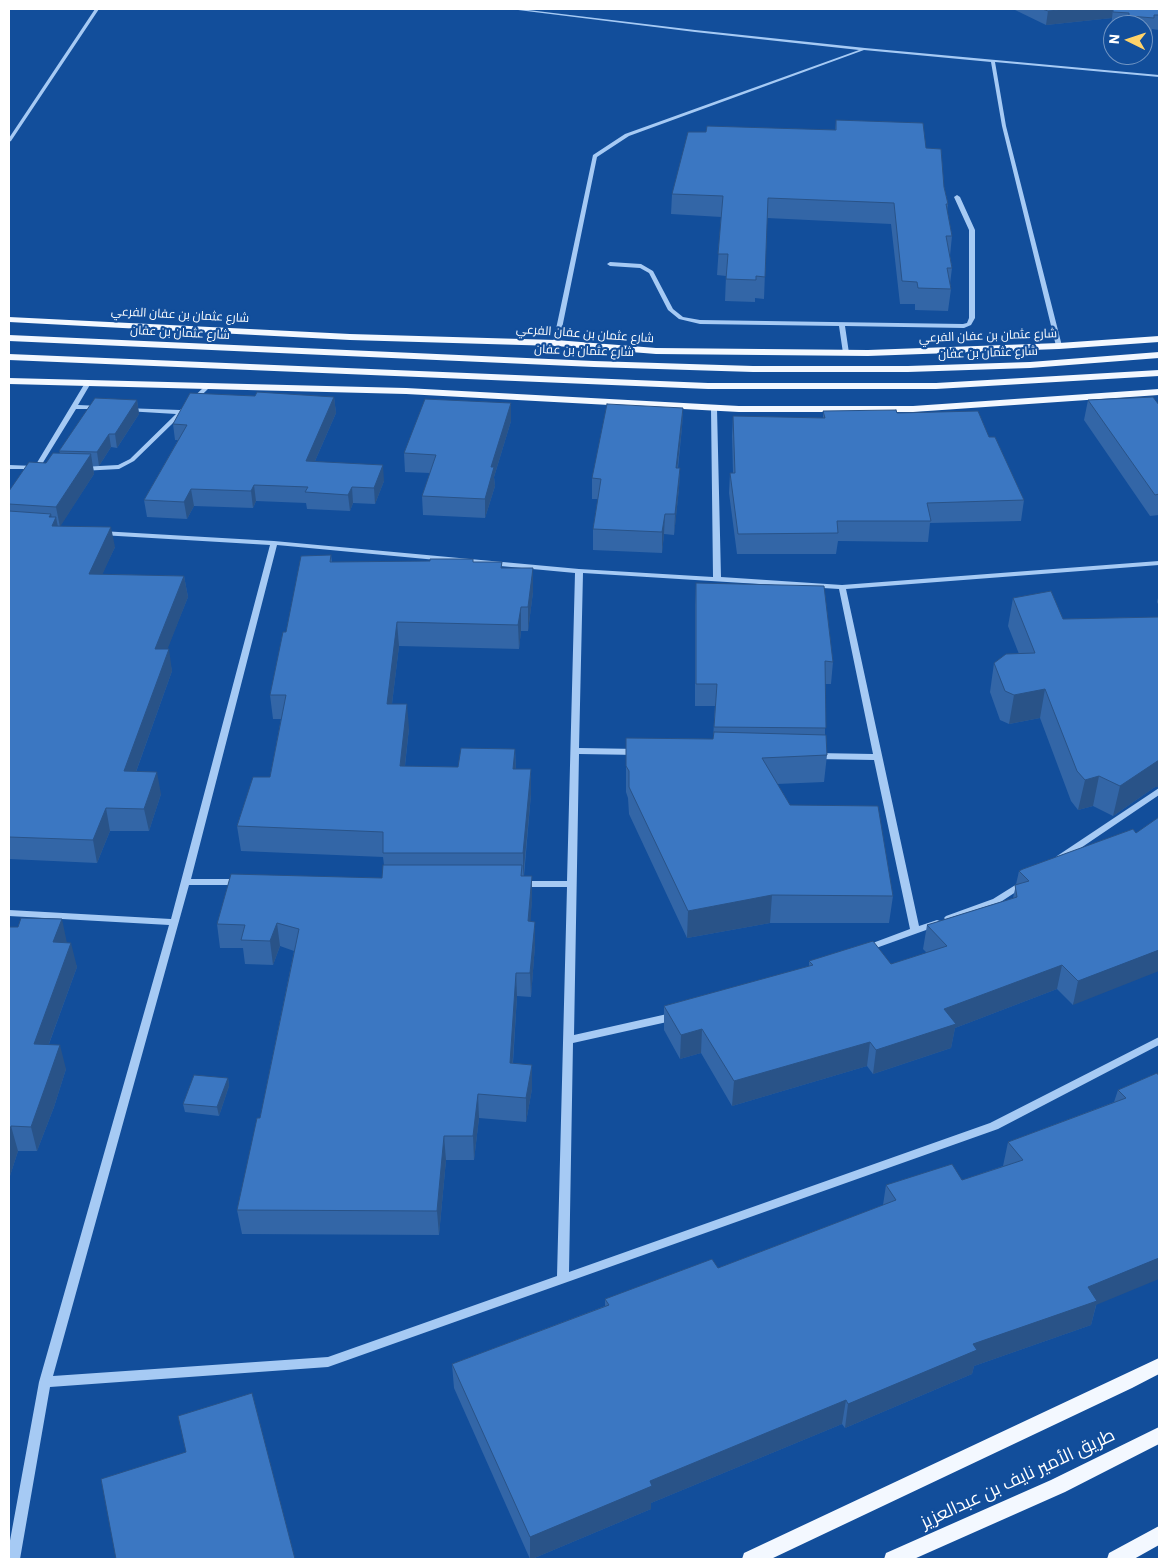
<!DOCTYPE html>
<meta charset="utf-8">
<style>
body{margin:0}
#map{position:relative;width:1168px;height:1568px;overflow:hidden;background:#124e9b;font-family:"IBM Plex Sans",sans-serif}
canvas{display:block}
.frame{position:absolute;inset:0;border:10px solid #fff;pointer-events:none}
.north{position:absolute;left:1103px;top:15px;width:50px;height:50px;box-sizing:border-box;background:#124e9b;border:1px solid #7195c3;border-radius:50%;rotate:274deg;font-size:14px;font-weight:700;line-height:20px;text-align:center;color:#fff}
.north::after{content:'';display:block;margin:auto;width:18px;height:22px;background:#ffd369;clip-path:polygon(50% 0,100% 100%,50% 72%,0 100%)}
</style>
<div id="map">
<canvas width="1168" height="1568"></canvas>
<div class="frame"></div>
<div class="north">N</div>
</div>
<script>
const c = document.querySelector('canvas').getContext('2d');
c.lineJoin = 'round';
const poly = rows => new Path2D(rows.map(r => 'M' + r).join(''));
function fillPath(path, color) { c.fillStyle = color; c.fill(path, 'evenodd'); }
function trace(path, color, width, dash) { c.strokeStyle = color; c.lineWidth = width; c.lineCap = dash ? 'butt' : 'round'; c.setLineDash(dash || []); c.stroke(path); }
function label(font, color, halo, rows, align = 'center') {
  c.font = font + ' "IBM Plex Sans",Cairo,sans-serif'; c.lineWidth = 4.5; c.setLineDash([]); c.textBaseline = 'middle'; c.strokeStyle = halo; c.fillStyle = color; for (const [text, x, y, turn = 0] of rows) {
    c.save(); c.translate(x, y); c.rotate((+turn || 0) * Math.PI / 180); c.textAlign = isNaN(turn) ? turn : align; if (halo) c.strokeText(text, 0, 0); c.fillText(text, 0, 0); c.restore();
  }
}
fillPath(poly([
 [95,9,99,9,11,141,9,142,9,138,95,9],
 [510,9,520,9,695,30,865,48,1159,75,1159,77,995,62,1006,126,1062,346,1061,347,1056,346,1002,126,991,62,864,50,629,136,597,157,559,343,556,345,553,343,593,155,625,134,859,50,695,32,510,9],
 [957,195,960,197,975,230,975,318,971,325,964,328,845,326,849,353,846,355,843,353,839,326,700,324,679,319,668,310,649,273,640,268,610,266,607,264,610,262,641,264,653,271,673,309,683,317,700,320,963,324,967,323,969,318,969,230,954,197,957,195],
 [88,381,91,383,78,405,101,406,103,407,103,409,76,409,39,469,9,469,9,465,35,466,85,383,88,381],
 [207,385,209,386,209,388,134,461,119,469,81,471,78,469,81,467,118,465,130,459,176,414,126,411,124,410,124,408,180,410,205,386,207,385],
 [714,407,717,409,721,577,842,585,1159,561,1159,565,846,589,919,926,937,920,940,921,942,923,940,925,865,952,862,951,860,949,862,947,910,929,874,760,816,759,812,756,816,753,873,754,839,589,583,573,579,748,638,749,642,752,638,755,579,754,574,1035,676,1012,680,1013,681,1016,680,1019,676,1020,573,1043,569,1272,990,1123,1159,1037,1159,1045,998,1129,328,1367,50,1387,20,1559,9,1559,9,1546,39,1382,169,925,9,916,9,910,171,919,270,545,101,535,97,533,101,531,274,541,579,569,713,577,711,409,714,407],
 [277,545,575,573,567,881,520,881,515,884,520,887,567,887,557,1276,328,1357,53,1376,189,885,240,885,245,882,240,879,191,879,277,545],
 [1159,788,1159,795,1063,860,1057,860,1055,858,1057,856,1159,788],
 [1025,879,1028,880,1030,882,1028,884,999,903,949,921,946,920,944,918,946,916,993,899,1025,879]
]), '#a6caf4');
fillPath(poly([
 [9,317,350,334,556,340,656,348,868,350,1059,343,1159,336,1159,342,1059,349,868,356,656,354,556,346,350,340,9,322,9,317],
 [9,335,594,361,753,366,908,366,1030,362,1159,352,1159,358,1030,368,908,372,753,372,594,367,9,341,9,335],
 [9,354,708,383,936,383,1159,370,1159,376,936,389,708,389,9,360,9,354],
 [9,378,406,388,739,406,913,406,1159,389,1159,395,913,412,739,412,406,394,9,384,9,378],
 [1159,1358,1159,1374,1132,1388,771,1559,742,1559,744,1553,1159,1358],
 [1159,1427,1159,1444,1065,1492,914,1559,884,1559,886,1553,1051,1480,1159,1427],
 [1159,1526,1159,1545,1134,1559,1107,1559,1109,1553,1159,1526]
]), '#f3f8ff');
fillPath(poly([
 [1013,9,1159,9,1159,30,1152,29,1152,32,1143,32,1143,25,1113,25,1113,26,1111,26,1112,18,1046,25],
 [836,120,926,148,944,187,948,204,947,211,952,236,950,256,952,268,950,284,951,289,948,311,915,310,915,304,900,304,891,224,767,218,764,299,755,298,755,302,725,301,726,276,717,275,721,217,671,214,672,194,706,132,835,130],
 [255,396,334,397,336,413,315,461,384,481,375,504,353,503,350,511,307,509,306,503,256,501,253,508,194,506,187,519,147,517,144,500,178,440,175,440,173,424],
 [137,400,139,414,117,448,111,447,99,466,93,466,94,474,60,526,115,547,102,574,184,576,188,597,167,649,172,671,136,772,161,794,149,831,110,831,97,863,9,859,9,491,60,453,59,451],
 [1088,400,1159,405,1159,515,1150,516,1084,420],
 [511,403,511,421,494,477,495,486,485,518,423,515,422,496,430,473,405,472,404,453],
 [683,408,682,427,678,468,680,468,679,488,674,535,664,534,662,553,593,550,593,529,598,499,592,499,592,478],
 [823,411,897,413,989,437,1024,500,1021,521,930,523,928,542,838,541,836,554,737,554,729,493,730,473,733,473,732,436,733,416,823,418],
 [331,555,332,562,502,562,502,568,533,592,528,631,521,631,519,649,399,646,392,704,409,728,405,766,458,767,515,749,516,769,531,769,531,794,524,876,532,900,530,921,535,945,531,997,517,996,513,1063,532,1065,532,1089,526,1122,479,1118,474,1160,446,1160,439,1235,242,1234,237,1210,260,1118,294,951,280,946,273,965,245,964,243,948,220,948,217,924,382,878,384,865,383,857,241,851,237,826,270,777,281,719,273,719,270,695,286,632],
 [696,583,833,662,831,684,825,684,825,735,827,755,824,782,777,784,790,805,893,896,889,923,770,923,687,938,629,814,628,798,626,792,626,738,713,739,715,706,695,706,695,605],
 [1159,594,1159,606,1157,602],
 [1013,598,1063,619,1159,617,1159,787,1155,787,1113,816,1093,806,1078,810,1071,801,1040,718,1009,724,1000,720,990,692,994,663,1019,654,1008,626],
 [1133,829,1073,1005,1057,989,955,1028,951,1048,873,1074,867,1066,732,1106,701,1053,680,1059,664,1030,664,1006,809,967,809,961,891,964,927,953,923,949,927,925,1013,898,1019,871],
 [9,927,67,943,77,967,49,1044,66,1069,54,1107,37,1151,18,1151,9,1179],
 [1157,1073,1091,1325,974,1366,972,1374,845,1428,842,1424,651,1503,651,1509,532,1559,530,1559,454,1388,452,1364,605,1306,605,1299,718,1268,883,1205,886,1185,962,1180,1003,1166,1008,1142,1114,1102,1118,1090],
 [228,1078,229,1086,219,1116,185,1112,183,1104]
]), '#3366a7');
fillPath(poly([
 [1070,9,1113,9,1112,18,1046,25,1048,11],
 [334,397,336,413,308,477,306,461],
 [137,400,139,414,117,448,115,434],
 [511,403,511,421,494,477,495,486,485,518,485,499,491,467],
 [683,408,682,427,675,488,676,468],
 [109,434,111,447,99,466,97,452],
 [91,454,94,474,60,527,56,507],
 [383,465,384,481,375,504,374,488],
 [680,468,679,488,674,535,675,514],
 [254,485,256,501,253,508,251,491],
 [352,487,353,503,350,511,348,495],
 [191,489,194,506,187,519,184,502],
 [51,514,53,524,56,517,60,537,56,546,49,517],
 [665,514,664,534,662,553,662,532],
 [111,527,115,547,93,595,89,574],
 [533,568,533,592,528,631,528,607],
 [184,576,188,597,159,671,155,649],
 [521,607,521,631,519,649,518,625],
 [397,622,399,646,389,728,387,704],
 [169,649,172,671,128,794,124,771],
 [1045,689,1040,718,1009,724,1014,695],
 [407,704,409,728,402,791,400,766],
 [515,749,516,774,513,769],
 [1159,760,1159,787,1155,787,1113,816,1120,786],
 [531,769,531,794,523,879,523,853],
 [157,772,161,794,149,831,144,809],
 [1099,776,1093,806,1078,810,1085,780],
 [106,808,110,831,97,863,93,840],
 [532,876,532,900,529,945,528,921],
 [772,895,770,923,687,938,688,911],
 [62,919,67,943,53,942],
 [535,922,535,945,531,997,530,973],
 [277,923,280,946,273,965,270,941],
 [71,943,77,967,40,1068,34,1044],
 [1159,950,1159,971,1073,1005,1078,981],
 [1062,965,1057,989,955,1028,951,1048,873,1074,876,1050,944,1009],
 [516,973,517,996,511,1087,510,1063],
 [702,1029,701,1053,680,1059,681,1035],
 [870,1042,867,1066,732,1106,734,1081],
 [60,1045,66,1069,54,1107,37,1151,31,1127],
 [532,1065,532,1089,526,1122,526,1098],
 [228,1078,229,1086,219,1116,217,1107],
 [478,1094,479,1118,474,1160,473,1136],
 [11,1126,18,1151,9,1179,9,1133],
 [444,1136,446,1160,439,1235,437,1211],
 [1159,1258,1159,1279,1096,1305,1091,1325,974,1366,972,1374,845,1428,848,1404,1088,1287],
 [846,1400,842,1424,651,1503,651,1509,532,1559,530,1559,530,1537,650,1481]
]), '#295388');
const building = poly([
 [1042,9,1070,9,1048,11,1042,9],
 [1113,9,1159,9,1159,15,1154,15,1154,18,1129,16,1129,13,1113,12,1113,9],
 [836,120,923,123,926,148,941,149,944,187,948,204,946,204,952,236,946,236,952,268,947,268,951,289,918,288,917,282,902,281,894,203,768,198,765,277,756,276,756,280,726,279,728,254,718,254,723,196,672,194,688,132,706,132,707,126,836,130,836,120],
 [257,392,334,397,306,461,383,465,374,488,352,487,348,495,305,492,308,487,254,485,251,491,191,489,184,502,144,500,187,425,173,424,190,393,255,396,257,392],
 [1153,397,1159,405,1159,494,1155,495,1088,400,1153,397],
 [95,398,137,400,115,434,109,434,97,452,59,451,95,398],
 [425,399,511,403,491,467,494,467,485,499,422,496,436,455,404,453,425,399],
 [607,404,683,408,676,468,680,468,675,514,665,514,662,532,593,529,601,479,592,478,607,404],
 [896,410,897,413,978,411,989,437,995,437,1024,500,927,503,931,521,837,521,838,533,738,534,730,473,735,473,733,416,825,418,823,411,896,410],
 [53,453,91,454,56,507,9,504,9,491,29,462,46,463,53,453],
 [9,511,51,514,49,517,56,517,52,526,111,527,89,574,184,576,155,649,169,649,124,771,157,772,144,809,106,808,93,840,9,837,9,511],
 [331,555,330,562,430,561,430,559,473,559,473,562,502,562,501,568,533,568,528,607,521,607,518,625,397,622,387,704,407,704,400,766,458,767,461,748,515,749,513,769,531,769,523,853,383,853,383,832,237,826,253,777,270,777,286,695,270,695,283,632,286,632,301,556,331,555],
 [696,583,824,586,833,662,825,661,826,728,714,727,717,684,696,684,696,583],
 [1051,591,1063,619,1159,617,1159,760,1120,786,1099,776,1085,780,1077,771,1045,689,1014,695,1005,691,994,663,1006,654,1035,653,1013,598,1051,591],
 [714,732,826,735,827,755,762,758,790,805,878,806,893,896,772,895,688,911,629,787,629,771,626,766,626,738,713,739,714,732],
 [1159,817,1159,950,1078,981,1062,965,944,1009,956,1024,876,1050,870,1042,734,1081,702,1029,681,1035,664,1006,813,965,809,961,873,941,891,964,947,946,927,925,1017,897,1015,885,1029,881,1019,871,1023,869,1133,829,1136,833,1159,817],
 [383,865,522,865,521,876,532,876,528,921,535,922,530,973,516,973,510,1063,532,1065,526,1098,478,1094,473,1136,444,1136,437,1211,237,1210,257,1118,260,1118,299,929,277,923,270,941,241,940,245,925,217,924,231,874,382,878,383,865],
 [21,918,62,919,53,942,71,943,34,1044,60,1045,47,1082,31,1127,11,1126,9,1133,9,927,18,927,21,918],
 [1157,1073,1159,1076,1159,1258,1088,1287,1097,1301,973,1344,977,1350,848,1404,846,1400,650,1481,652,1486,530,1537,452,1364,609,1305,605,1299,712,1259,718,1268,896,1200,886,1185,952,1164,962,1180,1023,1160,1008,1142,1126,1098,1118,1090,1157,1073],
 [194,1075,228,1078,217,1107,183,1104,194,1075],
 [252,1393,295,1559,116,1559,101,1479,186,1452,178,1416,252,1393]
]);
fillPath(building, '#3b77c2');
trace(building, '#295388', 1);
label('12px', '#fff', '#124e9b', [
 ["شارع عثمان بن عفان الفرعي",180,315,3],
 ["شارع عثمان بن عفان",180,333,3],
 ["شارع عثمان بن عفان الفرعي",585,334,4],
 ["شارع عثمان بن عفان الفرعي",988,336,-2],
 ["شارع عثمان بن عفان",584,351,2],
 ["شارع عثمان بن عفان",988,353,-2]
]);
label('18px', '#fff', '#124e9b', [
 ["طريق الأمير نايف بن عبدالعزيز",1018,1479,-25]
]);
</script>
